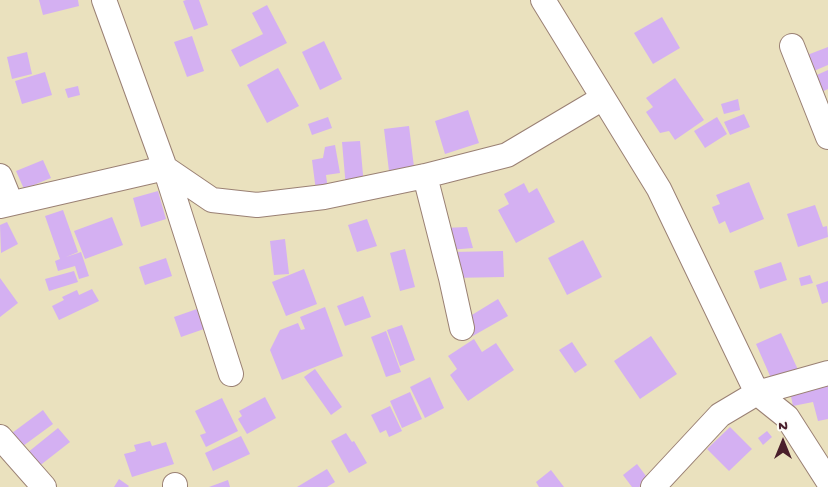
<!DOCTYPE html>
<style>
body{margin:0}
#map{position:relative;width:828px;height:487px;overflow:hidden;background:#eae1be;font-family:"Gochi Hand",sans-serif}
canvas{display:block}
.north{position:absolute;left:758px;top:417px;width:50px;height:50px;-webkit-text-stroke:4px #fdfcf7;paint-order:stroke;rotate:0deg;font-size:14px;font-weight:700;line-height:20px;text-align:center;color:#4a1f2b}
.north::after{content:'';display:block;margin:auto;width:18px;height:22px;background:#4a1f2b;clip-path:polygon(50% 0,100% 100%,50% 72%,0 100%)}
</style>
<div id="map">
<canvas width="828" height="487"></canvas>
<div class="north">N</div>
</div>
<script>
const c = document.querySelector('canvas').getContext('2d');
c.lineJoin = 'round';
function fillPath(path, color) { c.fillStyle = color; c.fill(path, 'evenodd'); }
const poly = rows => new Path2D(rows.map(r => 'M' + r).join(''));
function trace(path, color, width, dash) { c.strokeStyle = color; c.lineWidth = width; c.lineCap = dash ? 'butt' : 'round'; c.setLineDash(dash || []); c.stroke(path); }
fillPath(poly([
 [39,0,78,0,79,6,43,15],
 [186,0,199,0,208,25,194,30,183,1],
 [267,5,287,43,240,67,231,50,263,34,252,13],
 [662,17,680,48,653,64,634,33],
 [192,36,204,71,187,77,174,42],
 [324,41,342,79,320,90,302,52],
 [828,47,828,65,809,73,802,57],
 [27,52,32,74,12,79,7,57],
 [278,68,299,106,267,123,247,85],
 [828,70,828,89,817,94,810,78],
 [45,72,52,95,22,104,15,81],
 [675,78,704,120,675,140,669,131,660,133,646,112,653,107,646,98],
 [78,86,80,95,68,98,65,89],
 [738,99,740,110,724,114,721,104],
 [468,110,479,143,445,154,435,121],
 [744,114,750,127,730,135,724,122],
 [328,117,332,128,312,135,308,124],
 [717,117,727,134,705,148,694,131],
 [409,126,414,167,389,171,384,129],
 [360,141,364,186,346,188,342,142],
 [335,145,340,173,326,175,328,190,316,191,312,160,323,158,325,147],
 [43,160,51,178,24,189,16,171],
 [749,182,764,219,730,233,725,221,719,224,712,207,720,204,716,195],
 [524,183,529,193,537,188,555,222,516,243,498,210,509,204,504,194],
 [158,191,166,219,141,227,133,198],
 [815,205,823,227,827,226,828,237,798,247,787,214],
 [63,210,78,252,66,257,81,252,89,276,79,279,75,266,58,271,55,261,60,259,45,216],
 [112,217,123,245,85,259,74,231],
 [367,219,377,246,357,252,348,225],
 [7,222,18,244,1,253,0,225],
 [467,227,473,248,449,250,444,228],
 [285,239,289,274,274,275,270,241],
 [583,240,602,277,567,295,548,258],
 [405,249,415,287,400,291,390,253],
 [503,251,504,277,451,278,451,252],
 [166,258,172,276,145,285,139,267],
 [781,262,787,280,760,289,754,271],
 [304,269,317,304,286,316,272,282],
 [74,271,78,282,49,291,45,279],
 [810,275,813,283,801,286,799,278],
 [0,278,18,303,0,317],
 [828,281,828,302,822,304,816,285],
 [92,289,99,301,59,320,52,306,64,300,62,297,77,290,79,295],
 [363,296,371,317,345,326,337,306],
 [498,299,508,316,471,337,462,321],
 [325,307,343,356,282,380,270,350,280,330,298,323,301,330,305,329,300,317],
 [197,309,204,329,181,337,174,317],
 [402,325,415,360,400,366,387,330],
 [386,331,401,372,386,377,371,337],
 [781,333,800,374,774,385,756,344],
 [651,336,677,374,640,399,614,361],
 [474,339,482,352,496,343,514,370,468,401,450,375,457,369,448,356],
 [572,342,587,365,575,373,559,350],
 [315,369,342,407,331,415,304,377],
 [430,377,444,408,425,418,410,387],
 [828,378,828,419,818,421,813,402,793,406,789,387],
 [410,392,422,419,402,428,390,401],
 [265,397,276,418,247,434,238,419,242,416,239,411],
 [222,398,238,431,206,447,200,435,206,433,195,411],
 [390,406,402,431,389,437,386,430,380,433,371,415],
 [43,410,53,424,23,446,12,433],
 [730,427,752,449,729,471,707,449],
 [58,428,70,442,38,467,27,453],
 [767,431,772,437,763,445,758,438],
 [346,433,352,442,354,441,367,463,349,473,331,441],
 [241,436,250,454,213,471,205,453],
 [150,441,152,446,166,442,174,464,132,477,124,454,136,451,134,445],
 [637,464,649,480,639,487,632,487,623,475],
 [327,469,335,482,327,487,297,487],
 [551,470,564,487,539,487,536,482],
 [119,479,129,486,128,487,114,487],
 [228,480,230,487,209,487]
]), '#d4b0f2');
const minor = poly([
 [104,0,165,168,231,374],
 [543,0,659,189,757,393,787,417,828,481],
 [792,46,828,137],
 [0,176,11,203],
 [425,176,451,278,462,328],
 [0,206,165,168,212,200,257,205,324,197,425,176,507,155,603,98],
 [0,437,44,487],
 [175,485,175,487],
 [653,487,720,415,757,393,828,373]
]);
trace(minor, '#9a8074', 26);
trace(minor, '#fff', 24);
</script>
